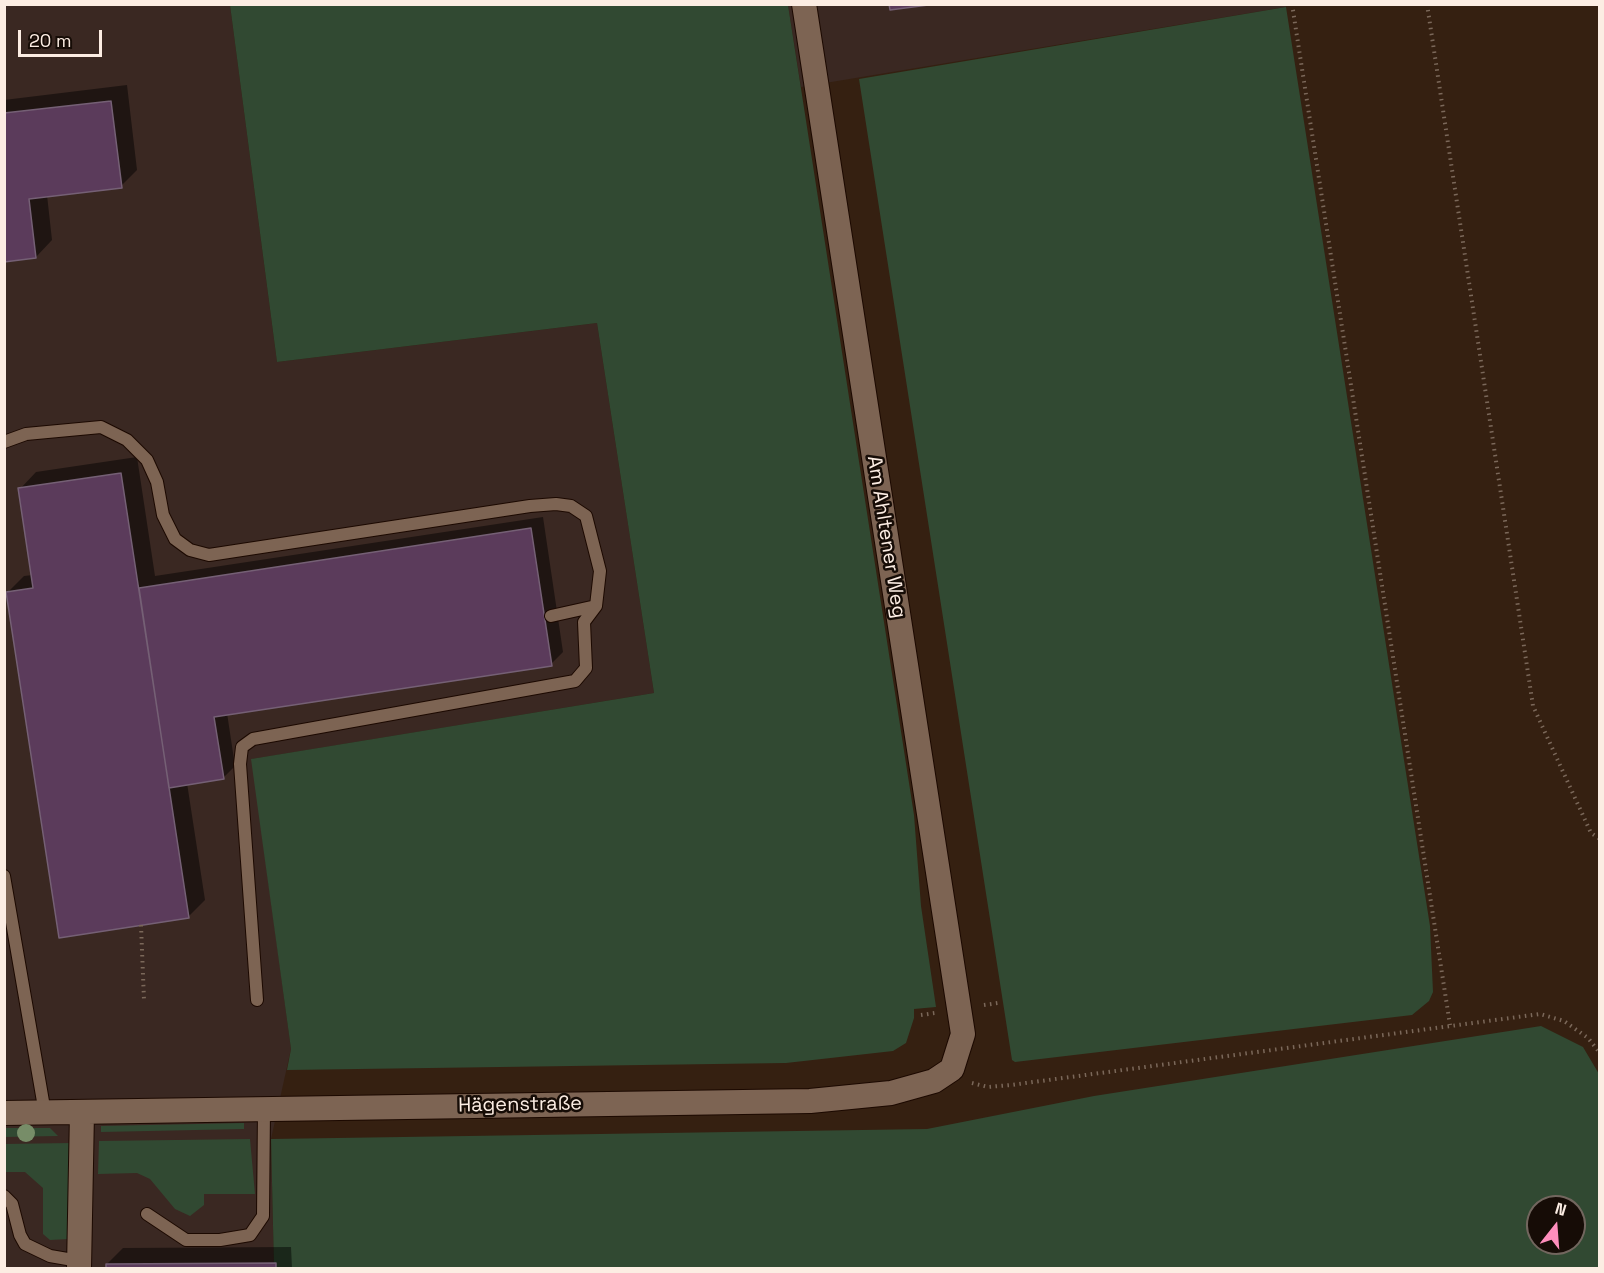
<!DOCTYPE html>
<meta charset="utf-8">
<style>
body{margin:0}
#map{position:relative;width:1604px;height:1273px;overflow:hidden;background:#352011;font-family:"Space Grotesk",sans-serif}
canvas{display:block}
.frame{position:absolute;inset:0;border:6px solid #fcede3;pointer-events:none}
.north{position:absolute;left:1526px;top:1195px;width:60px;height:60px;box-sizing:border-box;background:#160c06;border:2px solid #72665e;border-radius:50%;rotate:17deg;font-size:16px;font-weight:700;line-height:24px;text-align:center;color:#fcede3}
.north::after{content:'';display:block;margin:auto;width:21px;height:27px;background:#fe8ebc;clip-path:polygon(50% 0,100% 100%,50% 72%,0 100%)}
.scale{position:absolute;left:18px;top:30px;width:84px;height:27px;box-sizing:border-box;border:3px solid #fcede3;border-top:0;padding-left:8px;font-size:18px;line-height:21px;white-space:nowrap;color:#fcede3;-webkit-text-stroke:4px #160c06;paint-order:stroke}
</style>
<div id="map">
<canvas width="1604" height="1273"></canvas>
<div class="frame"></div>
<div class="north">N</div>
<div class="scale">20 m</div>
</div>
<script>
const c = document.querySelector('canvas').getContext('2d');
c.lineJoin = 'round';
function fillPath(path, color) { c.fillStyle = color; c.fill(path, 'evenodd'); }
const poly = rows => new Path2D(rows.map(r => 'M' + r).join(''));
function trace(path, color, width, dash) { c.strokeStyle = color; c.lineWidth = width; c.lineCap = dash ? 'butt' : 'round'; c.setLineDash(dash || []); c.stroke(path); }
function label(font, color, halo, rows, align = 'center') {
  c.font = font + ' "Space Grotesk",sans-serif'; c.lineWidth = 5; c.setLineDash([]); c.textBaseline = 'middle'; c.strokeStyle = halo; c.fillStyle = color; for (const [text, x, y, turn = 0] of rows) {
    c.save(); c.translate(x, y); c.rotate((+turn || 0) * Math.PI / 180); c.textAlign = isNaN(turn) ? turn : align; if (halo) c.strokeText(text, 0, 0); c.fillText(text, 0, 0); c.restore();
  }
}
fillPath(poly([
 [1285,4,1286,7,801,87,788,5],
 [5,5,230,5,277,362,597,323,654,693,252,759,291,1049,271,1139,274,1268,5,1268]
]), '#3a2822');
fillPath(poly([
 [230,5,788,5,914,815,921,906,936,1007,914,1009,914,1018,906,1043,893,1051,786,1063,287,1070,291,1049,251,759,654,693,597,323,277,362],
 [1286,7,1430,926,1433,992,1429,1001,1412,1015,1015,1062,1012,1060,859,79],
 [1541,1026,1583,1047,1599,1074,1599,1268,274,1268,271,1139,927,1129,1094,1096],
 [1538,1207,1574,1207,1574,1243,1538,1243],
 [244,1123,244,1129,101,1132,101,1126],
 [5,1128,50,1128,58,1136,5,1137],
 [250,1139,255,1194,204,1194,204,1205,190,1216,175,1209,150,1179,137,1173,98,1174,99,1141],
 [71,1143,69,1239,50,1240,43,1234,43,1188,25,1172,5,1172,4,1144]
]), '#314932');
fillPath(poly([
 [127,85,137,170,121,186,47,195,52,240,36,257,4,260,4,100],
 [137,457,155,576,543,517,563,652,551,664,227,713,235,766,223,778,187,783,205,900,189,916,8,592,24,576,33,575,20,489,36,472],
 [291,1247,292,1268,107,1268,107,1264,123,1248]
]), '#0007');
const building = poly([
 [889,4,936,4,890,10,889,4],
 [111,101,122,188,29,199,36,258,4,262,4,113,111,101],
 [121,473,189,918,59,938,6,592,33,588,18,488,121,473],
 [531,528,552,666,214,717,224,779,169,788,139,588,531,528],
 [276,1263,276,1268,106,1268,106,1264,276,1263]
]);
fillPath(building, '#5b3b5b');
trace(building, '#756075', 1.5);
const lane = poly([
 [4,442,26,434,101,427,127,440,147,460,157,482,163,515,175,539,190,550,209,555,530,506,556,504,571,506,586,516,600,571,596,606,584,622,586,668,575,681,253,739,242,747,240,764,257,1000],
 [551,616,596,606],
 [4,876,45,1113],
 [4,1196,12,1204,20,1235,25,1244,50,1256,79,1261],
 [147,1214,186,1240,220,1240,250,1235,263,1216,264,1110]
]);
const street = poly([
 [4,1113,810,1101,891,1093,934,1081,952,1069,963,1034,804,4],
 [79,1268,82,1112]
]);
trace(lane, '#1c0900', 14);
trace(street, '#1c0900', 26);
trace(poly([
 [1292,4,1450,1025],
 [1427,4,1533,706,1591,833,1600,839],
 [141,925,144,1000],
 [984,1005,998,1003],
 [921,1015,935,1013],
 [972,1083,988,1087,1011,1085,1540,1014,1564,1021,1588,1038,1600,1053]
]), '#7b685a', 4, [1.5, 4.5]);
trace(lane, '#7d6453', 12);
trace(street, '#7d6453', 24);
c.fillStyle = '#778d68';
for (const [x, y] of [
 [26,1133]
]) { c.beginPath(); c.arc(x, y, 9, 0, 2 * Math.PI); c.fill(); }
label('20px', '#fcede3', '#160c06', [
 ["Am Ahltener Weg",886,537,81],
 ["Hägenstraße",520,1105,-1]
]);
</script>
